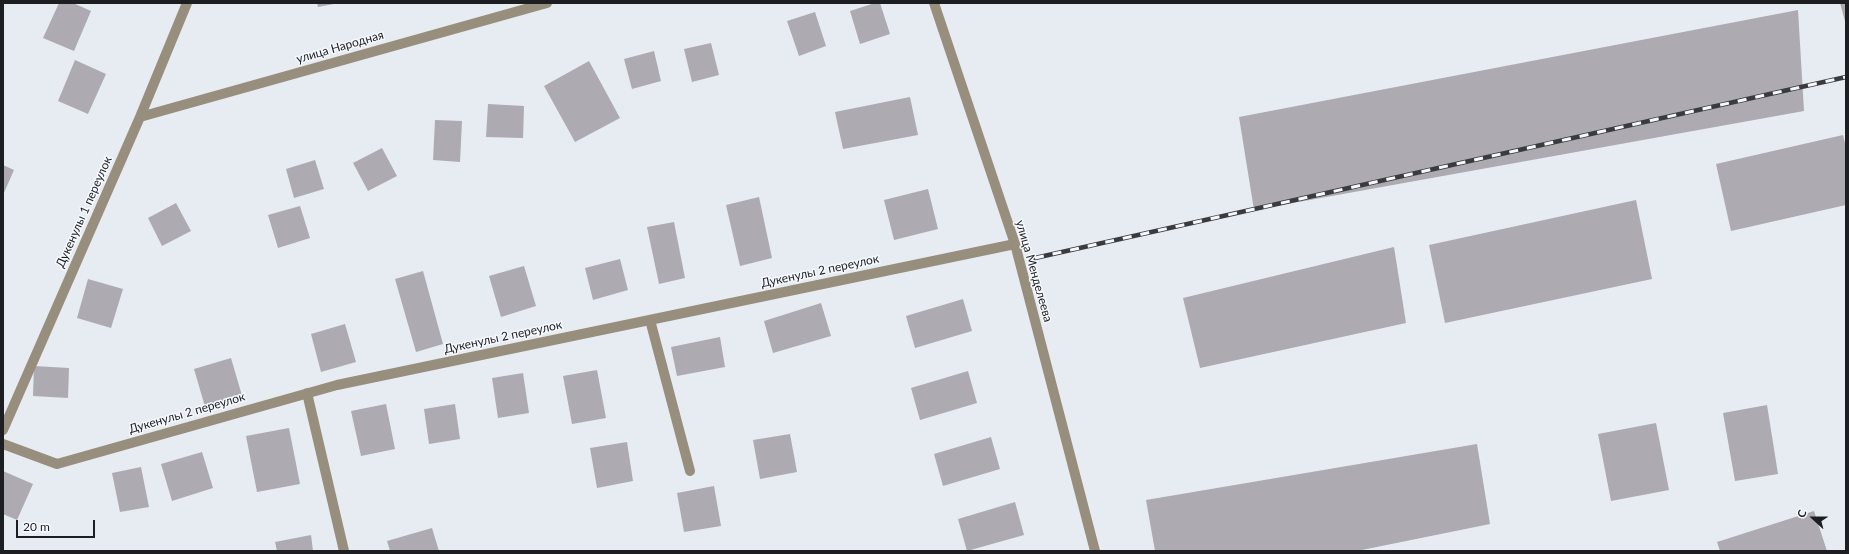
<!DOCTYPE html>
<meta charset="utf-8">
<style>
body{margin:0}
#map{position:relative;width:1849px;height:554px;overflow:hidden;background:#e7ecf2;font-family:Lato,sans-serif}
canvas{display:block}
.frame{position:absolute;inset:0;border:4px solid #1d1e21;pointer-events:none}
.north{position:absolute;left:1793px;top:498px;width:40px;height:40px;-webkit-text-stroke:3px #f5f9fe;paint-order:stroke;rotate:291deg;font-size:11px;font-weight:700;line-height:16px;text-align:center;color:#1d1e21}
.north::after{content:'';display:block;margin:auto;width:14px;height:18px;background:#1d1e21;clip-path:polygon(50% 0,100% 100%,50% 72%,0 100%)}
.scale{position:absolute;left:16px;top:520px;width:79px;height:18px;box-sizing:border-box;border:2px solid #1d1e21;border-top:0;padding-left:5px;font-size:12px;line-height:14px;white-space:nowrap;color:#1d1e21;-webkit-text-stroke:3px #f5f9fe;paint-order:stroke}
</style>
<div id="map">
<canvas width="1849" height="554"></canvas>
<div class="frame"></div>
<div class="north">С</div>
<div class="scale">20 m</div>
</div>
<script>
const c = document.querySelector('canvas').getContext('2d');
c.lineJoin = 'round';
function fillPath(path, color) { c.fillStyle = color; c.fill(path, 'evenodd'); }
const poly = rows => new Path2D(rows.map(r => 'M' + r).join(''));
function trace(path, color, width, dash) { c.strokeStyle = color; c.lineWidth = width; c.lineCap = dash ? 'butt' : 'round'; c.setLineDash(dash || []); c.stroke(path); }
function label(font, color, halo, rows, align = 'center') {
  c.font = font + ' Lato,sans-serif'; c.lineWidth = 3; c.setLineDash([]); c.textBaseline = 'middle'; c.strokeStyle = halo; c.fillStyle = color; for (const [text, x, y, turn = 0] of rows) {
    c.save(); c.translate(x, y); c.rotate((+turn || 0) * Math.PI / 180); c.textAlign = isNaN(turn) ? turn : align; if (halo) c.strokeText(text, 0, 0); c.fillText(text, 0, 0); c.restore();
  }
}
fillPath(poly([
 [59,3,73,3,91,11,74,51,43,38],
 [317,3,333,3,334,4,318,7],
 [875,3,880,3,890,34,860,44,850,11],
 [1840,3,1846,3,1846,25],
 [1798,10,1804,111,1254,210,1239,117],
 [815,12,826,46,799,56,787,21],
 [711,43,719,75,692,82,684,49],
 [654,51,661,81,632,89,624,59],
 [75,60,106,74,88,114,58,101],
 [589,61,620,118,575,142,544,86],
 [910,97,918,135,843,149,835,112],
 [488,104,524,106,523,138,486,137],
 [435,120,462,121,460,162,433,160],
 [1843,135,1846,147,1846,205,1731,231,1716,164],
 [382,148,397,176,368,191,353,163],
 [315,160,324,189,294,198,286,169],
 [3,165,14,170,3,195],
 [928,189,938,229,894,240,884,200],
 [759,197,772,258,740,266,726,205],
 [1636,200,1652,279,1445,323,1429,245],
 [176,203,191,231,162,246,148,218],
 [300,206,310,238,278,248,268,215],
 [674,222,685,278,659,284,647,227],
 [1394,247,1406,323,1200,368,1183,298],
 [620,259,628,290,593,300,585,268],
 [524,266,536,306,501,317,489,276],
 [423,271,443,344,416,352,395,279],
 [88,279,123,289,111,328,77,318],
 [963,299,972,331,915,348,906,316],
 [821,303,831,336,773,353,764,321],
 [345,324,356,362,321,372,311,334],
 [720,337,725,367,677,376,671,347],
 [231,358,243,399,206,410,194,369],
 [34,366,69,368,68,398,33,396],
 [597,370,606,418,572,424,563,376],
 [968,371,977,403,920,420,911,388],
 [523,373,529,413,498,418,492,378],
 [386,404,395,449,361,456,351,411],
 [455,404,460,439,429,444,424,409],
 [1767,405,1778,474,1735,481,1723,413],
 [1656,423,1669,490,1611,501,1598,434],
 [289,428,300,484,257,492,246,436],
 [790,434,797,472,760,479,753,440],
 [991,437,1000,469,943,486,934,454],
 [627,442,633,481,597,488,590,448],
 [1477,444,1490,524,1357,551,1155,551,1146,500],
 [202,452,213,488,172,501,161,464],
 [141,467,149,507,120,512,112,473],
 [3,471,33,484,17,520,3,514],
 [714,486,721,526,684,532,677,493],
 [1015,502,1024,535,967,551,958,519],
 [1814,511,1827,551,1720,551,1717,542],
 [432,528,439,551,390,551,387,541],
 [311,535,313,551,277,551,275,542]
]), '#aeaab1');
trace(poly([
 [934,3,1015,244,1095,551],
 [140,117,547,3],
 [650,320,690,471],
 [307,393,344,551],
 [3,430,140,117,187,3],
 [3,444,57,464,337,385,1015,244]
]), '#988e7d', 10);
const rail = poly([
 [1035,258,1846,77]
]);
trace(rail, '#393b3e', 4.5);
trace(rail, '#f5f9fe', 3, [9]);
label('12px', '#1d1e21', '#f5f9fe', [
 ["улица Народная",340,47,-16],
 ["Дукенулы 1 переулок",84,212,-66],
 ["Дукенулы 2 переулок",820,271,-12],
 ["улица Менделеева",1034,271,74],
 ["Дукенулы 2 переулок",503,337,-12],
 ["Дукенулы 2 переулок",187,413,-16]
]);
</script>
